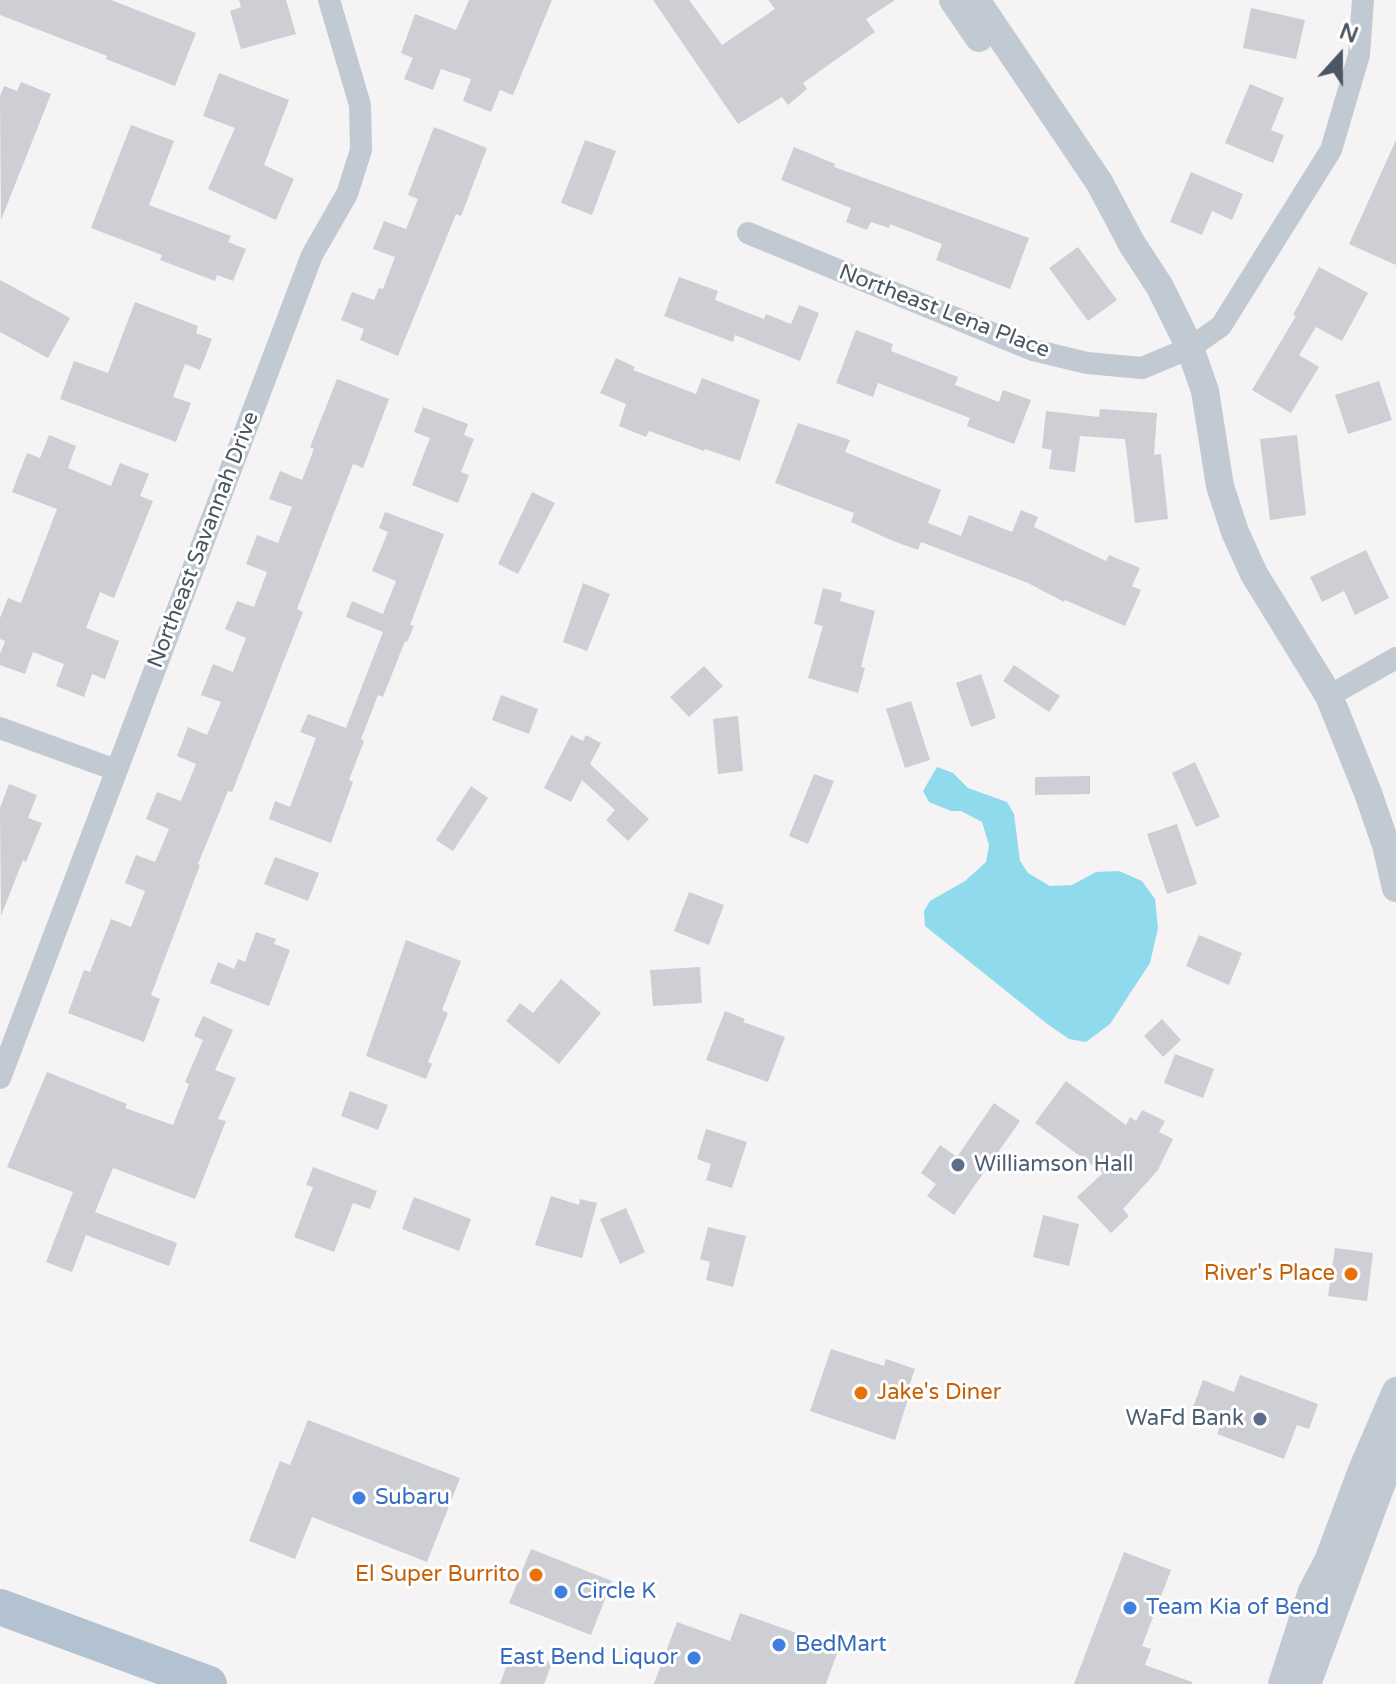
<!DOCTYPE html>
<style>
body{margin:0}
#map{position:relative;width:1396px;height:1684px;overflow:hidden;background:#f5f3f3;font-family:"Varela Round",sans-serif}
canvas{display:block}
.north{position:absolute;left:1300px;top:16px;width:80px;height:80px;-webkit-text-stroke:6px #fff;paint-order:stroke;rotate:21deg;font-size:22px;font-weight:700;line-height:32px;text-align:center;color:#4a5661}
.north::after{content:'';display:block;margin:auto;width:28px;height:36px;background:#4a5661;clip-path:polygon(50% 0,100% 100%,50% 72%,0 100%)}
</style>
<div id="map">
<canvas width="1396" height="1684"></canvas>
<div class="north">N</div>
</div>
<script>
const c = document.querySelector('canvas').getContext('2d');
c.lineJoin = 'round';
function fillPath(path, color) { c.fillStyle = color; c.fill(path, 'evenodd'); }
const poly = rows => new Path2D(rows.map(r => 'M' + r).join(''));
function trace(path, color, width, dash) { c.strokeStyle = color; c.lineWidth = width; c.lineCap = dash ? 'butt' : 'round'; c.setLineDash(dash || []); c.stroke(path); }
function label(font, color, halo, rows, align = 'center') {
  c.font = font + ' "Varela Round",sans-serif'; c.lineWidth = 6; c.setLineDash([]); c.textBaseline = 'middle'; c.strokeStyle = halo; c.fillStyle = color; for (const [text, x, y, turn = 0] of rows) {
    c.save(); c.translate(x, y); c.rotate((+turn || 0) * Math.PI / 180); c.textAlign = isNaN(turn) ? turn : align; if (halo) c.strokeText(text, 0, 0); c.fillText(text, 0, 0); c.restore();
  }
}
fillPath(poly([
 [937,767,953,773,968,788,1007,802,1014,814,1020,861,1028,873,1050,886,1072,885,1096,872,1119,871,1142,881,1155,899,1158,928,1150,963,1110,1024,1086,1042,1069,1039,1046,1023,925,926,924,911,930,901,965,881,986,862,989,845,982,822,961,811,951,811,929,802,923,791]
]), '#90daee');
fillPath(poly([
 [0,0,111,0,196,33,175,86,106,59,107,56,0,15],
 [239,0,286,0,296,34,241,49,230,11,241,7],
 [469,0,552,0,513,95,500,90,491,112,463,101,471,79,441,69,433,90,404,79,413,58,401,53,415,14,456,30],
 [653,0,689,0,722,45,775,9,768,0,895,0,866,19,875,32,803,83,807,89,788,105,782,97,738,124],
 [1251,8,1305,20,1296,59,1243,48],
 [219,73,289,100,264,165,294,179,276,220,208,189,235,128,203,116],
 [21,82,51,94,1,220,0,96,4,86,17,91],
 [1250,84,1284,98,1271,130,1284,135,1273,163,1225,143],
 [131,125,174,141,149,205,231,236,228,242,246,249,233,281,217,275,215,281,160,260,162,255,91,228],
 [434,127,487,148,461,216,456,214,398,356,360,340,364,329,341,320,352,292,374,300,379,288,383,289,395,257,373,249,384,221,406,229,418,199,408,195],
 [585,140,616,151,592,215,561,203],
 [1396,140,1396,265,1349,244],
 [794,147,835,164,834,167,1029,238,1010,289,936,260,942,244,890,224,889,228,871,222,867,230,846,222,851,208,781,180],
 [1191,172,1243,194,1232,220,1212,211,1202,235,1170,222],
 [1078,247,1117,300,1088,321,1049,268],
 [1319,267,1368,293,1342,341,1316,327,1299,355,1319,367,1291,413,1252,390,1296,316,1293,315],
 [679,277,718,291,715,300,764,319,766,314,791,324,799,305,819,313,800,361,735,335,733,342,664,316],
 [0,280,70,318,48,358,0,332],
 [135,302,198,326,196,333,212,339,200,370,185,364,173,397,191,403,176,442,60,399,74,361,108,373],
 [856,330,893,344,891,351,958,377,955,385,999,402,1003,390,1031,400,1014,444,967,426,970,418,878,383,873,397,836,383],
 [616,358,635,367,633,370,696,394,702,378,760,400,740,461,705,449,704,451,649,431,646,437,619,426,626,404,600,393],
 [337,379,389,399,363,468,353,464,297,609,303,612,232,792,228,791,198,864,200,865,151,995,160,999,144,1042,68,1013,84,970,90,972,111,919,131,927,145,891,125,883,136,855,155,862,169,829,146,819,157,792,181,801,196,764,177,756,188,727,207,735,221,702,201,695,213,664,233,672,246,638,225,629,237,601,254,607,267,572,246,564,257,535,278,543,292,507,269,499,280,471,302,480,314,449,310,447],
 [1379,381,1392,420,1348,434,1335,395],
 [423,407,468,424,464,435,474,439,461,472,469,475,458,503,412,485,430,438,414,432],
 [1100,409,1157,413,1154,455,1161,454,1168,519,1135,523,1125,439,1080,436,1075,472,1049,469,1052,450,1042,448,1046,411,1099,417],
 [798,423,850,440,845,452,941,490,928,523,961,536,969,515,1012,532,1021,510,1038,517,1034,527,1106,561,1109,555,1140,568,1132,586,1141,590,1125,626,1065,600,1064,602,1028,583,921,542,918,550,893,541,851,522,854,513,775,483],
 [49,435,76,446,68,468,111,486,120,463,149,474,140,496,153,501,114,598,100,592,86,628,119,641,105,679,92,674,84,697,56,686,64,664,33,652,25,674,0,665,0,654,5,641,0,639,0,618,8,598,21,603,57,509,12,492,27,453,40,458],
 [1297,435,1306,515,1270,520,1260,439],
 [532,492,555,503,518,574,498,564],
 [385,512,444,534,410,625,414,626,407,642,405,641,383,697,378,695,361,739,364,741,349,780,353,782,331,843,269,819,275,801,290,807,316,738,300,732,308,714,346,728,383,632,346,617,352,601,383,614,396,581,372,571,388,532,379,528],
 [1366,550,1389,598,1355,615,1344,591,1322,602,1310,577],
 [583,583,610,594,587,651,563,642],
 [823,588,842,593,840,601,875,611,861,667,865,668,858,693,808,678,823,626,814,624],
 [1014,665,1060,696,1049,712,1003,681],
 [704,666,723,686,689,717,670,697],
 [981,674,996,718,971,727,956,683],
 [501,695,538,709,529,734,492,720],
 [911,701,930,760,905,768,886,709],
 [738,716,743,771,718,774,713,719],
 [571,735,583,741,586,735,601,743,590,764,649,819,628,841,606,820,615,810,582,780,571,802,544,788],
 [1195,762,1220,817,1196,827,1172,773],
 [814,774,834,781,808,844,789,836],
 [1090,776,1090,794,1035,795,1035,777],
 [9,784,37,795,28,818,42,823,26,862,23,860,1,916,0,808],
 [471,786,488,798,453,851,436,840],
 [1177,824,1197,884,1167,894,1147,834],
 [275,857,319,873,308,901,264,884],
 [689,892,724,905,709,945,674,931],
 [256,932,276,939,274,944,290,950,269,1006,210,983,218,962,234,969,238,959,245,962],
 [1199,935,1242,953,1229,985,1186,966],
 [406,940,461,961,442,1010,448,1013,428,1062,432,1064,426,1079,366,1056],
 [700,967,702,1003,653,1006,650,970],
 [561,979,601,1013,559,1064,506,1021,520,1003,533,1013],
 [725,1011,745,1019,743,1022,785,1037,768,1082,706,1060],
 [203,1016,233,1030,215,1070,236,1078,218,1119,226,1121,195,1199,113,1168,95,1212,177,1243,169,1266,86,1235,72,1272,46,1262,73,1192,7,1167,47,1072,127,1104,125,1108,173,1125,189,1084,185,1082,203,1040,194,1036],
 [1162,1019,1181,1040,1163,1057,1144,1036],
 [1175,1054,1214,1069,1203,1098,1164,1083],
 [1066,1081,1126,1125,1130,1117,1136,1121,1142,1110,1165,1121,1159,1132,1173,1139,1158,1170,1123,1209,1129,1216,1111,1233,1077,1197,1103,1173,1035,1123],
 [350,1091,388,1105,378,1130,341,1116],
 [994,1103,1020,1121,954,1215,927,1196,936,1184,921,1173,940,1145,957,1157],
 [706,1129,747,1142,732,1188,706,1180,711,1164,697,1159],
 [313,1167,377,1191,370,1209,353,1203,334,1252,294,1237,313,1187,306,1185],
 [551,1196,579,1205,580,1199,597,1203,582,1258,535,1245],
 [414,1197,471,1219,459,1251,402,1229],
 [626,1208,645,1252,620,1264,600,1219],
 [1043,1215,1079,1224,1069,1266,1033,1257],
 [708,1227,746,1236,733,1287,706,1280,710,1262,700,1259],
 [1335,1248,1373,1253,1367,1301,1328,1296],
 [831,1349,884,1366,886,1359,915,1369,906,1395,909,1396,895,1440,810,1411],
 [1240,1375,1318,1404,1309,1429,1297,1425,1284,1459,1217,1434,1221,1424,1191,1413,1203,1380,1234,1392],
 [308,1420,460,1478,427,1562,312,1517,295,1559,249,1541,280,1461,290,1465],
 [531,1549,612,1581,591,1635,509,1603],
 [1124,1552,1171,1570,1142,1646,1151,1649,1145,1665,1192,1682,1192,1684,1074,1684],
 [740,1613,839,1648,826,1684,654,1684,677,1622,730,1641],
 [513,1648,552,1663,544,1684,500,1684]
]), '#cdcfd5');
trace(poly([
 [748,233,1033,350,1087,363,1142,368,1190,348,1221,326,1331,150,1359,55,1363,0],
 [1329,696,1396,658],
 [0,728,116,770],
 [0,1078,312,255,347,194,361,150,360,105,329,0]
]), '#c1cad2', 22);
trace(poly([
 [953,0,979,38],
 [976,0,1099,182,1132,244,1160,287,1190,348,1205,391,1220,486,1235,532,1254,574,1329,696,1368,793,1386,845,1396,888],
 [1282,1684,1312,1591,1328,1561,1362,1470,1396,1391],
 [1307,1684,1390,1461,1396,1429]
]), '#c1cad2', 28);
trace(poly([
 [0,1607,209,1684]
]), '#b3c2d1', 36);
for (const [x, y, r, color] of [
 [958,1165,8,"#5c6f8a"],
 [1351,1274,8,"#e8710a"],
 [861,1393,8,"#e8710a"],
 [1260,1419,8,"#5c6f8a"],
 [359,1498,8,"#3f7fe0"],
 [536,1575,8,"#e8710a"],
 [561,1592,8,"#3f7fe0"],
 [1130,1608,8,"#3f7fe0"],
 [779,1645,8,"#3f7fe0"],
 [694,1658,8,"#3f7fe0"]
]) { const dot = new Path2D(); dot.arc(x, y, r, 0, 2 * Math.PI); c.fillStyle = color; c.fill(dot); trace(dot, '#fff', 3); }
label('22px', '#4a5661', '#fff', [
 ["Northeast Lena Place",944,312,21],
 ["Northeast Savannah Drive",204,540,-69]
]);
label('22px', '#4e5e75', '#fff', [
 ["Williamson Hall",974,1165],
 ["WaFd Bank",1244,1419,"right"]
], 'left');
label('22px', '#c56008', '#fff', [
 ["River's Place",1335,1274],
 ["Jake's Diner",877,1393,"left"],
 ["El Super Burrito",520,1575]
], 'right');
label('22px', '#366cbe', '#fff', [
 ["Subaru",375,1498],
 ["Circle K",577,1592],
 ["Team Kia of Bend",1146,1608],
 ["BedMart",795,1645],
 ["East Bend Liquor",678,1658,"right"]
], 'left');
</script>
